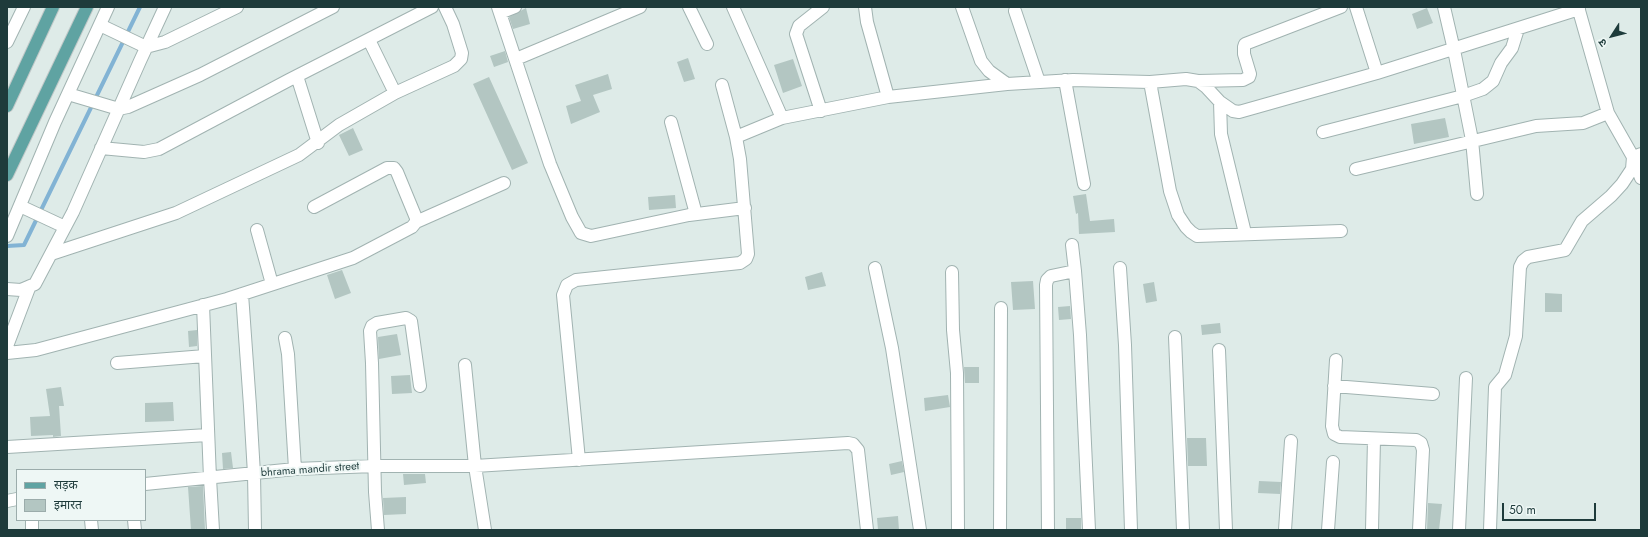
<!DOCTYPE html>
<meta charset="utf-8">
<style>
body{margin:0}
#map{position:relative;width:1648px;height:537px;overflow:hidden;background:#deebe8;font-family:Jost,"Noto Sans Devanagari",sans-serif}
canvas{display:block}
.frame{position:absolute;inset:0;border:8px solid #1e3b3b;pointer-events:none}
.legend{position:absolute;left:16px;top:469px;width:130px;height:52px;box-sizing:border-box;background:#eef7f5;border:1px solid #9bacab;margin:0;padding:5px 7px;list-style:none;font-size:12px;color:#1e3b3b}
.legend li{display:flex;align-items:center;gap:8px;height:20px}
.legend b{width:20px;border:1px solid #9bacab}
.north{position:absolute;left:1592px;top:16px;width:40px;height:40px;-webkit-text-stroke:3px #eef7f5;paint-order:stroke;rotate:234deg;font-size:11px;font-weight:700;line-height:16px;text-align:center;color:#1e3b3b}
.north::after{content:'';display:block;margin:auto;width:14px;height:18px;background:#1e3b3b;clip-path:polygon(50% 0,100% 100%,50% 72%,0 100%)}
.scale{position:absolute;left:1502px;top:503px;width:94px;height:18px;box-sizing:border-box;border:2px solid #1e3b3b;border-top:0;padding-left:5px;font-size:12px;line-height:14px;white-space:nowrap;color:#1e3b3b;-webkit-text-stroke:3px #eef7f5;paint-order:stroke}
</style>
<div id="map">
<canvas width="1648" height="537"></canvas>
<div class="frame"></div>
<ul class="legend">
<li><b style="height:5px;background:#5fa3a2"></b>सड़क</li>
<li><b style="height:11px;background:#b3c6c2"></b>इमारत</li>
</ul>
<div class="north">उ</div>
<div class="scale">50 m</div>
</div>
<script>
const c = document.querySelector('canvas').getContext('2d');
c.lineJoin = 'round';
const poly = rows => new Path2D(rows.map(r => 'M' + r).join(''));
function trace(path, color, width, dash) { c.strokeStyle = color; c.lineWidth = width; c.lineCap = dash ? 'butt' : 'round'; c.setLineDash(dash || []); c.stroke(path); }
function fillPath(path, color) { c.fillStyle = color; c.fill(path, 'evenodd'); }
function label(font, color, halo, rows, align = 'center') {
  c.font = font + ' Jost,sans-serif'; c.lineWidth = 4; c.setLineDash([]); c.textBaseline = 'middle'; c.strokeStyle = halo; c.fillStyle = color; for (const [text, x, y, turn = 0] of rows) {
    c.save(); c.translate(x, y); c.rotate((+turn || 0) * Math.PI / 180); c.textAlign = isNaN(turn) ? turn : align; if (halo) c.strokeText(text, 0, 0); c.fillText(text, 0, 0); c.restore();
  }
}
trace(poly([
 [7,246,24,245,140,7]
]), '#82b3d4', 4);
fillPath(poly([
 [526,8,530,24,513,29,509,17],
 [1427,8,1433,23,1417,29,1412,14],
 [505,51,508,62,494,67,490,56],
 [688,58,695,79,684,82,677,62],
 [793,59,802,86,783,93,774,65],
 [608,74,612,89,593,95,600,112,571,124,566,106,581,101,575,85],
 [489,77,528,163,512,170,473,84],
 [1445,118,1449,137,1414,144,1411,124],
 [353,128,363,150,349,156,339,135],
 [1086,194,1090,221,1114,219,1115,232,1079,234,1078,213,1076,214,1073,196],
 [675,195,676,208,649,210,648,197],
 [342,270,351,293,335,299,327,275],
 [822,272,826,286,808,290,805,277],
 [1033,281,1035,309,1013,310,1011,282],
 [1154,282,1157,301,1146,303,1143,284],
 [1545,293,1562,294,1562,312,1545,312],
 [1070,306,1071,319,1059,320,1058,307],
 [1220,323,1221,333,1202,335,1201,325],
 [197,330,197,346,189,347,188,331],
 [397,334,401,355,379,359,378,337],
 [964,367,979,367,979,383,965,383],
 [410,375,412,393,392,394,391,376],
 [61,387,64,406,59,406,61,436,53,437,53,435,31,436,30,417,50,416,46,389],
 [948,395,950,407,925,411,924,398],
 [173,402,174,421,145,422,145,403],
 [1187,438,1206,438,1207,466,1188,466],
 [231,452,233,468,223,469,222,453],
 [902,461,904,472,891,475,889,464],
 [403,474,425,474,426,483,404,485],
 [1259,481,1281,482,1280,494,1258,493],
 [203,486,205,530,191,530,188,487],
 [406,497,406,514,384,515,383,498],
 [1428,503,1442,504,1439,530,1427,530],
 [898,516,899,530,878,530,877,518],
 [1066,518,1081,518,1081,529,1066,529]
]), '#b3c6c2');
const minor = poly([
 [498,7,550,164,572,217,581,233,591,236,689,215,745,208],
 [689,7,707,44],
 [733,7,782,118],
 [865,7,867,22,888,97],
 [962,7,981,61,989,71,1007,84],
 [1356,7,1377,73],
 [1444,7,1454,50,1472,140,1477,194],
 [1578,7,1608,113,1633,157,1641,178],
 [1015,11,1039,82],
 [500,13,515,7],
 [100,25,146,47,165,42,237,7],
 [369,40,395,93],
 [7,42,24,7],
 [516,59,640,7],
 [297,76,318,143],
 [1065,80,1084,184],
 [1198,81,1243,80,1249,77,1250,74,1244,54,1244,47,1245,44,1341,7],
 [1150,82,1170,191,1178,215,1186,227,1191,232,1197,236,1341,231],
 [68,94,112,107,118,109,128,107,200,75,333,7],
 [1220,102,1221,134,1245,233],
 [821,111,796,34,799,26,804,22,823,7],
 [671,122,696,214],
 [1323,132,1463,96,1483,89,1493,81,1501,63,1512,48,1518,29],
 [736,137,782,118,888,97,1007,84,1073,80,1150,82,1186,79,1198,81,1206,87,1220,102,1233,111,1239,112,1377,73,1579,9],
 [101,148,144,152,159,149,289,80,432,7],
 [1356,169,1536,126,1583,123,1608,113],
 [20,206,65,227],
 [314,207,387,168,394,168,397,172,416,218,416,222],
 [257,230,272,284],
 [7,236,55,122,108,7],
 [1072,245,1075,271,1080,335,1089,530],
 [51,254,176,213,299,155,339,125,395,93,454,66,461,59,462,53,453,24,445,7],
 [875,268,892,348,920,530],
 [1120,268,1125,345,1131,530],
 [952,272,953,330,957,373,958,530],
 [7,289,21,290,35,284,73,212,140,61,165,7],
 [242,294,250,406,254,474,255,530],
 [203,305,210,478,213,530],
 [1175,337,1183,530],
 [285,338,288,354,295,469],
 [7,346,29,288],
 [1219,350,1226,530],
 [7,353,36,350,227,299,353,258,412,227,416,222,504,183],
 [1336,360,1332,426,1334,434,1340,437,1416,440,1421,443,1423,450,1419,530],
 [117,363,205,356],
 [465,365,475,466,485,530],
 [1334,386,1433,394],
 [7,447,208,435],
 [579,460,563,295,567,285,576,280,740,263,746,259,748,254,740,159,736,137,722,85],
 [145,484,295,469,375,466,475,466,848,443,853,444,858,450,867,530],
 [7,501,17,499],
 [32,520,32,530],
 [91,520,92,530],
 [134,520,135,530],
 [378,530,375,492,372,363,370,331,372,326,377,323,406,318,411,321,420,386],
 [1000,530,1001,308],
 [1048,530,1046,285,1047,280,1051,276,1075,271],
 [1285,530,1291,441],
 [1328,530,1333,462],
 [1372,530,1374,439],
 [1459,530,1466,378],
 [1490,530,1495,387,1505,375,1516,336,1520,267,1523,261,1528,257,1565,250,1582,221,1611,196,1622,184,1632,169,1633,157,1641,154]
]);
const major = poly([
 [7,106,53,7],
 [7,175,87,7]
]);
trace(minor, '#a1b3b1', 14);
trace(major, '#c0c8c8', 14);
trace(minor, '#fff', 12);
trace(major, '#5fa3a2', 12);
label('11px', '#1e3b3b', '#eef7f5', [
 ["bhrama mandir street",310,470,-4]
]);
</script>
